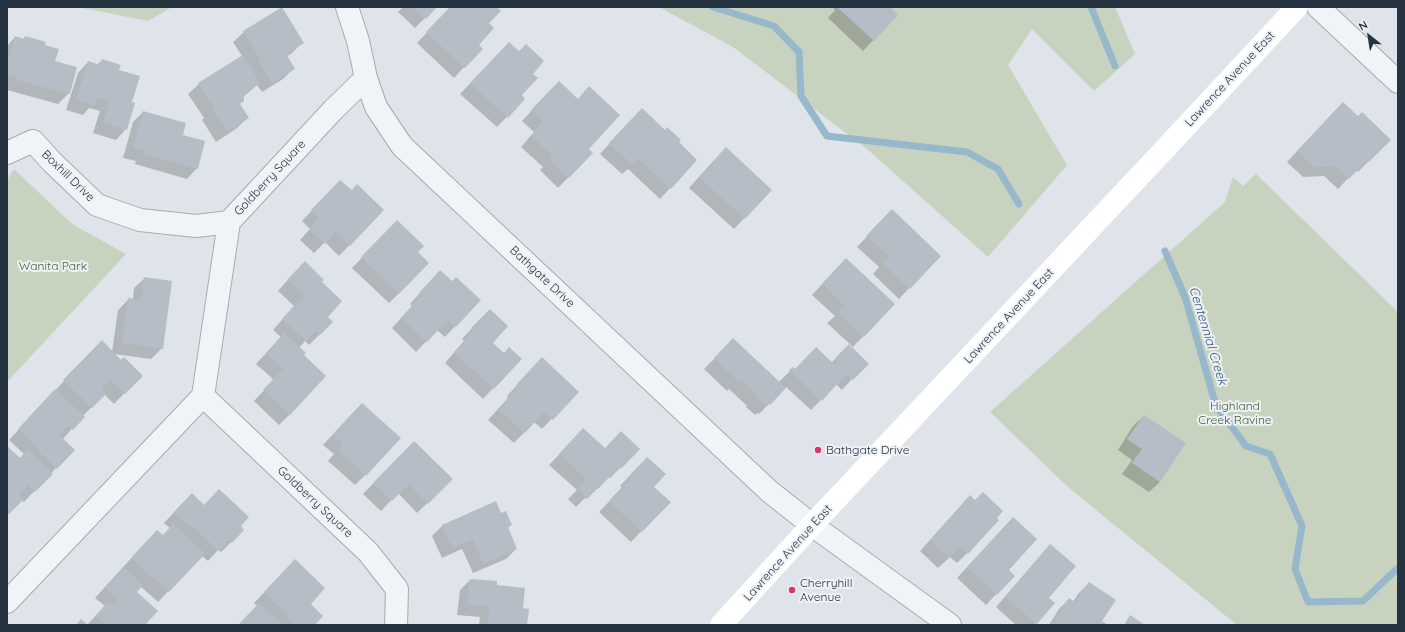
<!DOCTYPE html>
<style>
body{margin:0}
#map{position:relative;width:1405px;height:632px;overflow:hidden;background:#dee4e9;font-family:Quicksand,sans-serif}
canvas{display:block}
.frame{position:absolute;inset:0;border:8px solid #263341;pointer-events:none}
.north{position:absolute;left:1349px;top:16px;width:40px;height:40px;-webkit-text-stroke:3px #eef2f6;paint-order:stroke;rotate:330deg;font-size:11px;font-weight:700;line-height:16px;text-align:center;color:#263341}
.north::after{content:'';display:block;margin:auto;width:14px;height:18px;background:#263341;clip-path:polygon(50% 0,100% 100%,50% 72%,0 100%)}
</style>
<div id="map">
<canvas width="1405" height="632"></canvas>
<div class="frame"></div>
<div class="north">N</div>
</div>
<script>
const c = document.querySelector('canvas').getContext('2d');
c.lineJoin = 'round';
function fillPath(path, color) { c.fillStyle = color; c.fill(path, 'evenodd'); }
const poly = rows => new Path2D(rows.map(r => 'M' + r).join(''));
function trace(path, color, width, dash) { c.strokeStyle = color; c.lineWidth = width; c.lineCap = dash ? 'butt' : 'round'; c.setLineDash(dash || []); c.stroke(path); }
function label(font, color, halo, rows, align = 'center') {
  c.font = font + ' Quicksand,sans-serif'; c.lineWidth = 4; c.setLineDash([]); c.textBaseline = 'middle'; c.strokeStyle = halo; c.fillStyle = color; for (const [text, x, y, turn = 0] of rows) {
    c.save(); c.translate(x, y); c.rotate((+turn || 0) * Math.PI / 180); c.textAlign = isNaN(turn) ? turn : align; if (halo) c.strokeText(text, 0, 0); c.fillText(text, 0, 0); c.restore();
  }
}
fillPath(poly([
 [78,7,172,7,148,21],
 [659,7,1115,7,1135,54,1094,91,1032,29,1008,65,1067,165,988,257,867,149,733,47],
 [14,169,72,224,126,254,7,382,7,180],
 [1256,174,1398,312,1398,625,1237,625,1069,488,990,412,1225,202,1233,177,1243,186]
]), '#c7d3bf');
fillPath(poly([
 [403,7,436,7,415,28,398,12],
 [451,7,496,7,477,45,481,49,454,78,417,43],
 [832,7,888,7,897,15,863,51,828,18,835,10],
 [244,32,302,43,292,53,286,57,293,69,283,79,262,92,257,85,243,97,239,104,247,118,237,128,216,142,202,120,204,118,188,94,199,84,242,56,233,42],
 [15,37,23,39,25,37,44,46,54,62,69,93,58,104,7,90,7,46],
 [509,43,531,74,520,96,524,99,497,127,460,94],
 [102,60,118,70,130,103,126,129,116,140,93,133,100,111,89,108,83,115,66,110,78,73,88,62,97,65],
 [548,93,587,149,592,153,558,188,540,170,543,167,521,147,534,132,522,121],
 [143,112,182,136,197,168,187,179,135,164,136,161,123,158,133,122],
 [1332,114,1358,117,1389,140,1358,172,1356,170,1338,189,1324,176,1303,177,1287,162],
 [631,120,677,142,696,160,660,199,628,169,622,174,600,154],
 [715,159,771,190,734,229,689,188],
 [330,191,351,192,383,210,339,256,325,242,314,253,300,240,310,229,302,221],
 [882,221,939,256,899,299,873,274,879,267,857,247],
 [387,232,417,252,399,293,389,303,352,268],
 [836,269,894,304,853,347,827,323,835,316,812,295],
 [294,273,321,282,326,317,332,322,309,345,305,341,299,348,290,414,279,425,254,401,274,380,256,364,281,337,273,330,294,306,278,291],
 [145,278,162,348,151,359,114,354,121,361,141,376,114,404,104,394,83,416,62,440,56,468,24,502,22,500,7,515,7,449,19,459,24,454,9,440,91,352,112,352,118,310,129,299,133,300,134,288],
 [430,282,452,282,480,300,445,337,437,330,416,352,392,328,412,306,410,304],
 [480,320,492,343,503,354,520,359,483,399,445,363,464,341,462,339],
 [849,346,852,379,842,390,836,384,811,410,786,387,759,414,757,413,755,415,746,407,747,406,729,389,727,391,704,369,723,350,778,383,793,368,795,371,831,363],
 [532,369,577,392,542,429,534,422,514,443,488,420,508,398,507,396],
 [352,414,365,475,355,485,328,461,334,454,323,445],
 [1144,416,1160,482,1149,492,1122,474,1132,460,1118,450,1133,426],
 [584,429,620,468,610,478,608,477,587,499,585,498,576,507,568,499,577,490,549,465],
 [414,442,452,479,417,513,398,493,381,511,363,494],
 [637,468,653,487,669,502,631,542,599,512,622,488,620,486],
 [970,496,975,501,967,553,957,563,950,557,938,568,920,551],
 [181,505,204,506,239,526,231,542,221,552,218,550,208,561,202,556,158,602,140,586,135,592,143,625,87,625,105,606,95,598,147,541,163,536,171,529,164,523],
 [501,515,511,525,507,529,516,549,506,559,473,573,462,549,442,558,432,536,443,525],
 [1013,518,1008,570,1013,576,986,605,957,578],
 [1040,556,1047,598,1054,603,1034,625,1016,625,996,607],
 [285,571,309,604,314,625,239,625,257,606,254,603],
 [470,580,496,586,522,609,526,625,479,625,480,617,457,615,460,590],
 [1089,583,1101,621,1106,625,1049,625,1059,609,1069,599,1073,602,1078,594]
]), '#0003');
trace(poly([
 [713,7,774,26,799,52,801,96,827,136,967,152,998,169,1019,204],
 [1091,7,1115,66],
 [1165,251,1185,297,1216,406,1246,446,1270,454,1302,526,1295,569,1308,602,1363,601,1398,568]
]), '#97b7cb', 7);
fillPath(poly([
 [282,7,304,43,286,54,295,69,272,83,258,60,260,59,243,31],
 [414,7,437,7,426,19],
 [450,7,497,7,501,11,489,23,494,28,479,45,483,49,465,68,426,32],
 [837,7,890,7,898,15,874,41],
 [15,36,24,39,25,36,46,42,45,45,59,49,55,61,77,67,70,94,17,80,17,77,7,74,7,65],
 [509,42,519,51,526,44,544,61,533,74,538,78,522,95,525,99,508,118,470,83],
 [243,55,260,83,244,94,244,101,240,104,249,118,227,132,212,109,214,108,198,83],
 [102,59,121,65,119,70,140,76,132,102,135,103,127,130,103,123,110,101,96,98,94,105,76,100,88,61,100,65],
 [559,81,578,99,589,86,620,115,589,149,593,153,569,178,550,160,553,156,531,136,543,121,531,110],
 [1343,102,1358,116,1362,112,1391,140,1369,162,1367,160,1349,179,1335,166,1314,167,1297,151],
 [642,108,665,130,667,127,681,140,679,142,697,160,671,189,638,159,633,165,609,143],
 [143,111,186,123,183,135,205,141,198,169,144,154,145,151,133,148],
 [726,147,772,190,745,219,699,177],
 [340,180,352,190,357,184,384,210,350,246,335,232,325,244,309,229,319,218,311,210],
 [892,209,941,256,910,289,882,263,889,256,866,236],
 [397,220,424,246,418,252,429,263,399,294,361,257],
 [846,258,895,304,864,337,837,312,844,305,822,284],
 [305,261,324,280,322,282,342,301,328,317,333,322,320,335,316,331,306,341,282,319,304,295,287,280],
 [440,270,452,281,456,277,481,300,456,327,448,320,427,342,401,318,422,295,419,293],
 [144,277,172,281,163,349,122,343,128,298,141,300],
 [490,309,508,326,493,343,504,353,509,347,522,359,494,389,454,352,474,330,471,328],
 [284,333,306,353,304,355,326,376,290,415,263,390,283,369,266,353],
 [733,338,786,388,770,405,768,403,766,406,755,396,757,395,740,379,738,381,714,358],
 [102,340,121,360,124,357,143,376,125,394,109,379,107,381,108,382,101,389,106,394,92,408,63,380],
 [849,344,869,364,853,380,846,374,822,401,789,370,793,367,795,369,816,347,834,364,838,361,835,358],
 [542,357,579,392,553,420,544,412,525,433,498,409,518,387,516,385],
 [55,389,85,417,73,430,68,425,59,435,75,450,57,469,37,450,38,448,18,429],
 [362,403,401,438,366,476,338,450,343,444,333,434],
 [1144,415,1186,443,1160,482,1132,463,1142,449,1127,439],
 [583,428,605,448,621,431,640,449,621,469,619,467,598,489,596,488,587,498,577,489,586,479,559,454],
 [414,441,453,479,428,504,409,484,392,501,373,483],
 [8,447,20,458,28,449,53,474,35,492,28,485,19,495,24,499,9,514,7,512,7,448],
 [647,457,666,474,654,487,671,502,642,532,609,501,631,477,630,475],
 [219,489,249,517,241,526,244,530,232,543,229,540,219,551,192,526,190,527,174,512,192,493,204,505],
 [983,492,1003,511,997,518,999,520,968,554,960,547,949,558,930,540,970,495,975,500],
 [496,501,501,513,506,511,512,525,508,527,517,549,483,564,473,539,452,548,442,525],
 [1013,517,1037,539,1009,570,1015,576,997,595,967,567],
 [173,524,205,554,169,592,131,558,157,530,163,535],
 [1050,544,1076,566,1049,598,1055,603,1037,624,1005,597],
 [295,559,325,588,311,604,323,616,315,625,296,625,287,617,288,615,264,592],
 [123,567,143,585,137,592,158,611,145,625,108,625,105,623,104,624,95,616,109,601,112,605,118,599,105,587],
 [470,579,497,581,497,585,525,588,523,608,529,609,527,625,488,625,490,606,467,605],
 [1089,582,1116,600,1102,621,1108,625,1051,625,1069,598,1075,602],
 [259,603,283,625,238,625],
 [1130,615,1145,625,1124,625],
 [81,619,88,625,76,625]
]), '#b5bec6');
const street = poly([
 [347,7,358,41,366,78,376,107,402,146,769,491,812,525,950,625],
 [1318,7,1398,82],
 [7,153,33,141,52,162,97,205,140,220,196,226,229,222],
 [203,396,368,552,397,589,396,625],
 [7,602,203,396,229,222,334,109,366,78]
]);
trace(street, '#a3abb3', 24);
trace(street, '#f1f4f7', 22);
trace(poly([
 [721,625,812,525,1163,151,1297,7]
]), '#fff', 22);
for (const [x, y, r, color] of [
 [818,450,4,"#d73a66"],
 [792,590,4,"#d73a66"]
]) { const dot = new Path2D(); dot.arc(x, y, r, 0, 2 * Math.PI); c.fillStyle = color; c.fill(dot); trace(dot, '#eef2f6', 1.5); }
label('12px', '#263341', '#eef2f6', [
 ["Lawrence Avenue East",1230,79,-47],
 ["Boxhill Drive",68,176,44],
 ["Goldberry Square",270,178,-47],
 ["Bathgate Drive",542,277,43],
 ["Lawrence Avenue East",1009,316,-47],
 ["Goldberry Square",315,502,43],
 ["Lawrence Avenue East",788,553,-48]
]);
label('12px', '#405d33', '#eef2f6', [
 ["Wanita Park",53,266],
 ["Highland",1235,406],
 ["Creek Ravine",1235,420]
]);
label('12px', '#263341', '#eef2f6', [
 ["Bathgate Drive",826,450],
 ["Cherryhill",800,583],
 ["Avenue",800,597]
], 'left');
label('italic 13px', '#2e5877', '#eef2f6', [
 ["Centennial Creek",1208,336,73]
]);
</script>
